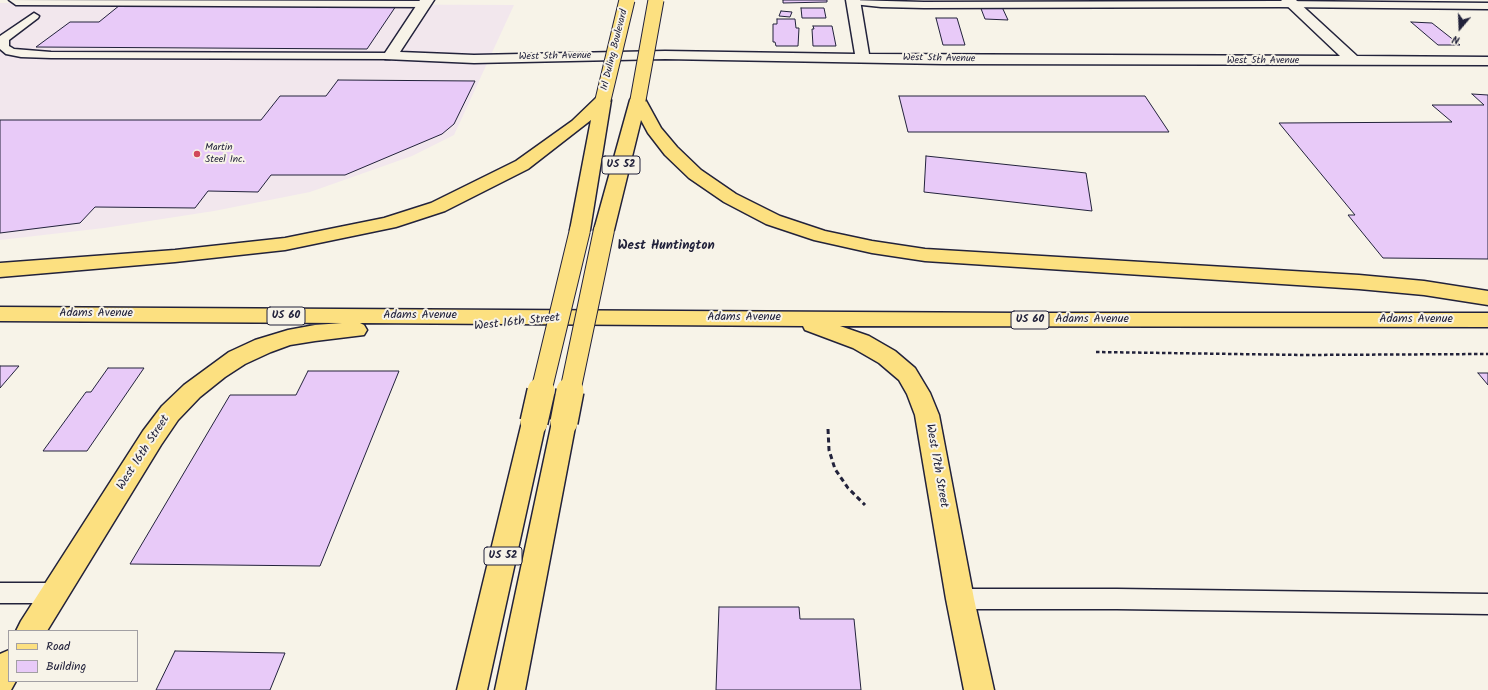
<!DOCTYPE html>
<style>
body{margin:0}
#map{position:relative;width:1488px;height:690px;overflow:hidden;background:#f7f3e8;font-family:Kalam,sans-serif}
canvas{display:block}
.legend{position:absolute;left:8px;top:630px;width:130px;height:52px;box-sizing:border-box;background:#f7f3e8;border:1px solid #a29fa3;margin:0;padding:5px 7px;list-style:none;font-size:12px;color:#22223b}
.legend li{display:flex;align-items:center;gap:8px;height:20px}
.legend b{width:20px;border:1px solid #a29fa3}
.north{position:absolute;left:1440px;top:8px;width:40px;height:40px;-webkit-text-stroke:3px #f7f3e8;paint-order:stroke;rotate:199deg;font-size:11px;font-weight:700;line-height:16px;text-align:center;color:#22223b}
.north::after{content:'';display:block;margin:auto;width:14px;height:18px;background:#22223b;clip-path:polygon(50% 0,100% 100%,50% 72%,0 100%)}
</style>
<div id="map">
<canvas width="1488" height="690"></canvas>
<ul class="legend">
<li><b style="height:5px;background:#fce080"></b>Road</li>
<li><b style="height:11px;background:#e8caf8"></b>Building</li>
</ul>
<div class="north">N</div>
</div>
<script>
const c = document.querySelector('canvas').getContext('2d');
c.lineJoin = 'round';
function fillPath(path, color) { c.fillStyle = color; c.fill(path, 'evenodd'); }
const poly = rows => new Path2D(rows.map(r => 'M' + r).join(''));
function trace(path, color, width, dash) { c.strokeStyle = color; c.lineWidth = width; c.lineCap = dash ? 'butt' : 'round'; c.setLineDash(dash || []); c.stroke(path); }
function label(font, color, halo, rows, align = 'center') {
  c.font = font + ' Kalam,sans-serif'; c.lineWidth = 4; c.setLineDash([]); c.textBaseline = 'middle'; c.strokeStyle = halo; c.fillStyle = color; for (const [text, x, y, turn = 0] of rows) {
    c.save(); c.translate(x, y); c.rotate((+turn || 0) * Math.PI / 180); c.textAlign = isNaN(turn) ? turn : align; if (halo) c.strokeText(text, 0, 0); c.fillText(text, 0, 0); c.restore();
  }
}
fillPath(poly([
 [0,3,514,5,454,135,412,156,310,192,214,211,104,228,0,240]
]), '#f2e7ed');
const building = poly([
 [783,0,827,0,827,2,783,3,783,0],
 [120,5,396,6,367,49,36,47,70,22,99,22,120,5],
 [980,6,1002,7,1008,20,985,19,980,6],
 [801,8,824,8,826,18,802,18,801,8],
 [781,11,792,12,790,17,779,16,781,11],
 [936,18,957,18,965,45,943,45,936,18],
 [777,19,795,19,796,28,799,28,798,46,776,46,775,42,773,42,773,24,777,24,777,19],
 [1411,22,1432,23,1460,45,1438,45,1411,22],
 [813,26,832,26,836,46,813,46,812,29,814,29,813,26],
 [338,80,475,81,454,124,442,134,345,175,271,175,258,192,208,191,195,208,95,207,80,223,0,233,0,120,261,120,280,96,326,96,338,80],
 [1472,94,1488,95,1488,259,1383,258,1348,215,1355,215,1279,123,1452,122,1432,105,1484,105,1472,94],
 [899,96,1145,96,1169,132,908,132,899,96],
 [926,156,1086,173,1092,211,924,192,926,156],
 [0,366,19,366,0,388,0,366],
 [108,368,144,368,87,451,43,451,86,392,91,392,108,368],
 [308,371,399,371,320,566,130,564,230,395,296,395,308,371],
 [1478,373,1488,373,1488,385,1478,373],
 [719,607,799,607,800,619,854,619,861,690,716,690,719,607],
 [175,651,285,653,270,690,156,690,175,651]
]);
fillPath(building, '#e8caf8');
trace(building, '#22223b', 1);
const service = poly([
 [9,0,425,1,430,4,425,7,16,5,9,0],
 [849,0,924,2,1279,1,1488,3,1488,9,1279,7,924,8,881,7,853,4,849,3,849,0],
 [34,13,39,16,38,18,9,40,9,46,14,49,51,52,390,53,396,56,390,59,51,58,21,57,6,54,0,49,0,36,34,13],
 [0,583,55,583,63,586,66,593,63,600,55,603,0,603,0,583],
 [960,589,1117,589,1488,594,1488,614,1117,609,960,609,952,606,949,599,952,592,960,589]
]);
const minor = poly([
 [420,0,434,0,400,52,474,55,665,51,855,54,846,0,860,0,869,54,1340,56,1281,0,1296,0,1357,56,1488,57,1488,65,944,64,665,59,474,63,385,59,383,56,420,0]
]);
const primary = poly([
 [0,307,1022,313,1488,313,1488,327,840,326,869,336,895,351,915,368,930,393,939,415,974,599,994,690,964,690,946,599,915,415,907,394,899,380,879,363,853,348,805,330,803,326,360,323,364,325,367,330,364,335,315,341,290,345,271,352,245,364,225,377,200,397,178,420,161,445,47,631,16,631,21,621,143,431,162,406,184,385,229,352,255,340,288,330,315,325,342,323,0,321,0,307],
 [9,650,9,681,16,681,11,690,0,690,0,654,9,650]
]);
const motorway = poly([
 [603,95,609,97,611,100,590,230,587,234,580,236,573,234,570,230,591,120,528,169,445,211,396,227,285,250,175,262,0,277,0,263,175,250,285,238,384,218,431,203,516,161,572,121,597,97,603,95],
 [638,95,644,97,661,128,677,147,701,170,736,194,780,216,825,231,872,241,925,249,1359,275,1424,281,1488,291,1488,305,1424,295,1359,289,925,261,872,253,814,240,766,224,724,202,689,178,665,155,648,133,641,120,614,230,611,234,604,236,597,234,594,230,630,100,632,97,638,95],
 [534,413,542,415,546,422,487,690,457,690,522,422,526,415,534,413],
 [564,413,572,415,576,422,525,690,495,690,552,422,556,415,564,413]
]);
trace(service, '#22223b', 3);
trace(minor, '#22223b', 3);
trace(primary, '#22223b', 3);
trace(motorway, '#22223b', 3);
trace(poly([
 [1096,352,1304,355,1488,354]
]), '#22223b', 2.5, [3.5, 2.5]);
trace(poly([
 [828,429,829,450,835,469,848,488,865,505]
]), '#22223b', 3, [5, 3.5]);
fillPath(service, '#f7f3e8');
fillPath(minor, '#f7f3e8');
fillPath(primary, '#fce080');
fillPath(motorway, '#fce080');
const motorwayBridgeFar2 = poly([
 [603,100,627,0],
 [638,100,656,0]
]);
const motorwayBridgeFar1 = poly([
 [541,392,580,230],
 [570,392,604,230]
]);
const motorwayBridge = poly([
 [534,422,541,391],
 [564,422,570,391]
]);
trace(motorwayBridgeFar2, '#22223b', 17, []);
trace(motorwayBridgeFar1, '#22223b', 22, []);
trace(motorwayBridge, '#22223b', 30, []);
trace(motorwayBridgeFar2, '#fce080', 15);
trace(motorwayBridgeFar1, '#fce080', 20);
trace(motorwayBridge, '#fce080', 27);
for (const [x, y, r, color] of [
 [197,154,4,"#d1495b"]
]) { const dot = new Path2D(); dot.arc(x, y, r, 0, 2 * Math.PI); c.fillStyle = color; c.fill(dot); trace(dot, '#f7f3e8', 1.5); }
label('10px', '#22223b', '#f7f3e8', [
 ["Irl Duling Boulevard",615,50,-76],
 ["West 5th Avenue",555,57,-1],
 ["West 5th Avenue",939,59,1],
 ["West 5th Avenue",1263,61]
]);
label('10px', '#22223b', '#f7f3e8', [
 ["Martin",205,148],
 ["Steel Inc.",205,160]
], 'left');
for (const [x, y, w] of [
 [621,165,38],
 [286,316,38],
 [1030,320,38],
 [503,556,38]
]) { const box = new Path2D(); box.roundRect(x - w / 2, y - 9, w, 18, 3); c.fillStyle = '#f7f3e8'; c.fill(box); trace(box, '#22223b', 1); }
label('bold 11px', '#22223b', null, [
 ["US 52",621,165],
 ["US 60",286,316],
 ["US 60",1030,320],
 ["US 52",503,556]
]);
label('12px', '#22223b', '#f7f3e8', [
 ["Adams Avenue",96,314],
 ["Adams Avenue",420,316],
 ["Adams Avenue",744,318],
 ["Adams Avenue",1092,320],
 ["Adams Avenue",1416,320],
 ["West 16th Street",517,323,-6],
 ["West 16th Street",144,453,-57],
 ["West 17th Street",936,466,80]
]);
label('bold 13px', '#22223b', '#f7f3e8', [
 ["West Huntington",666,247]
]);
</script>
